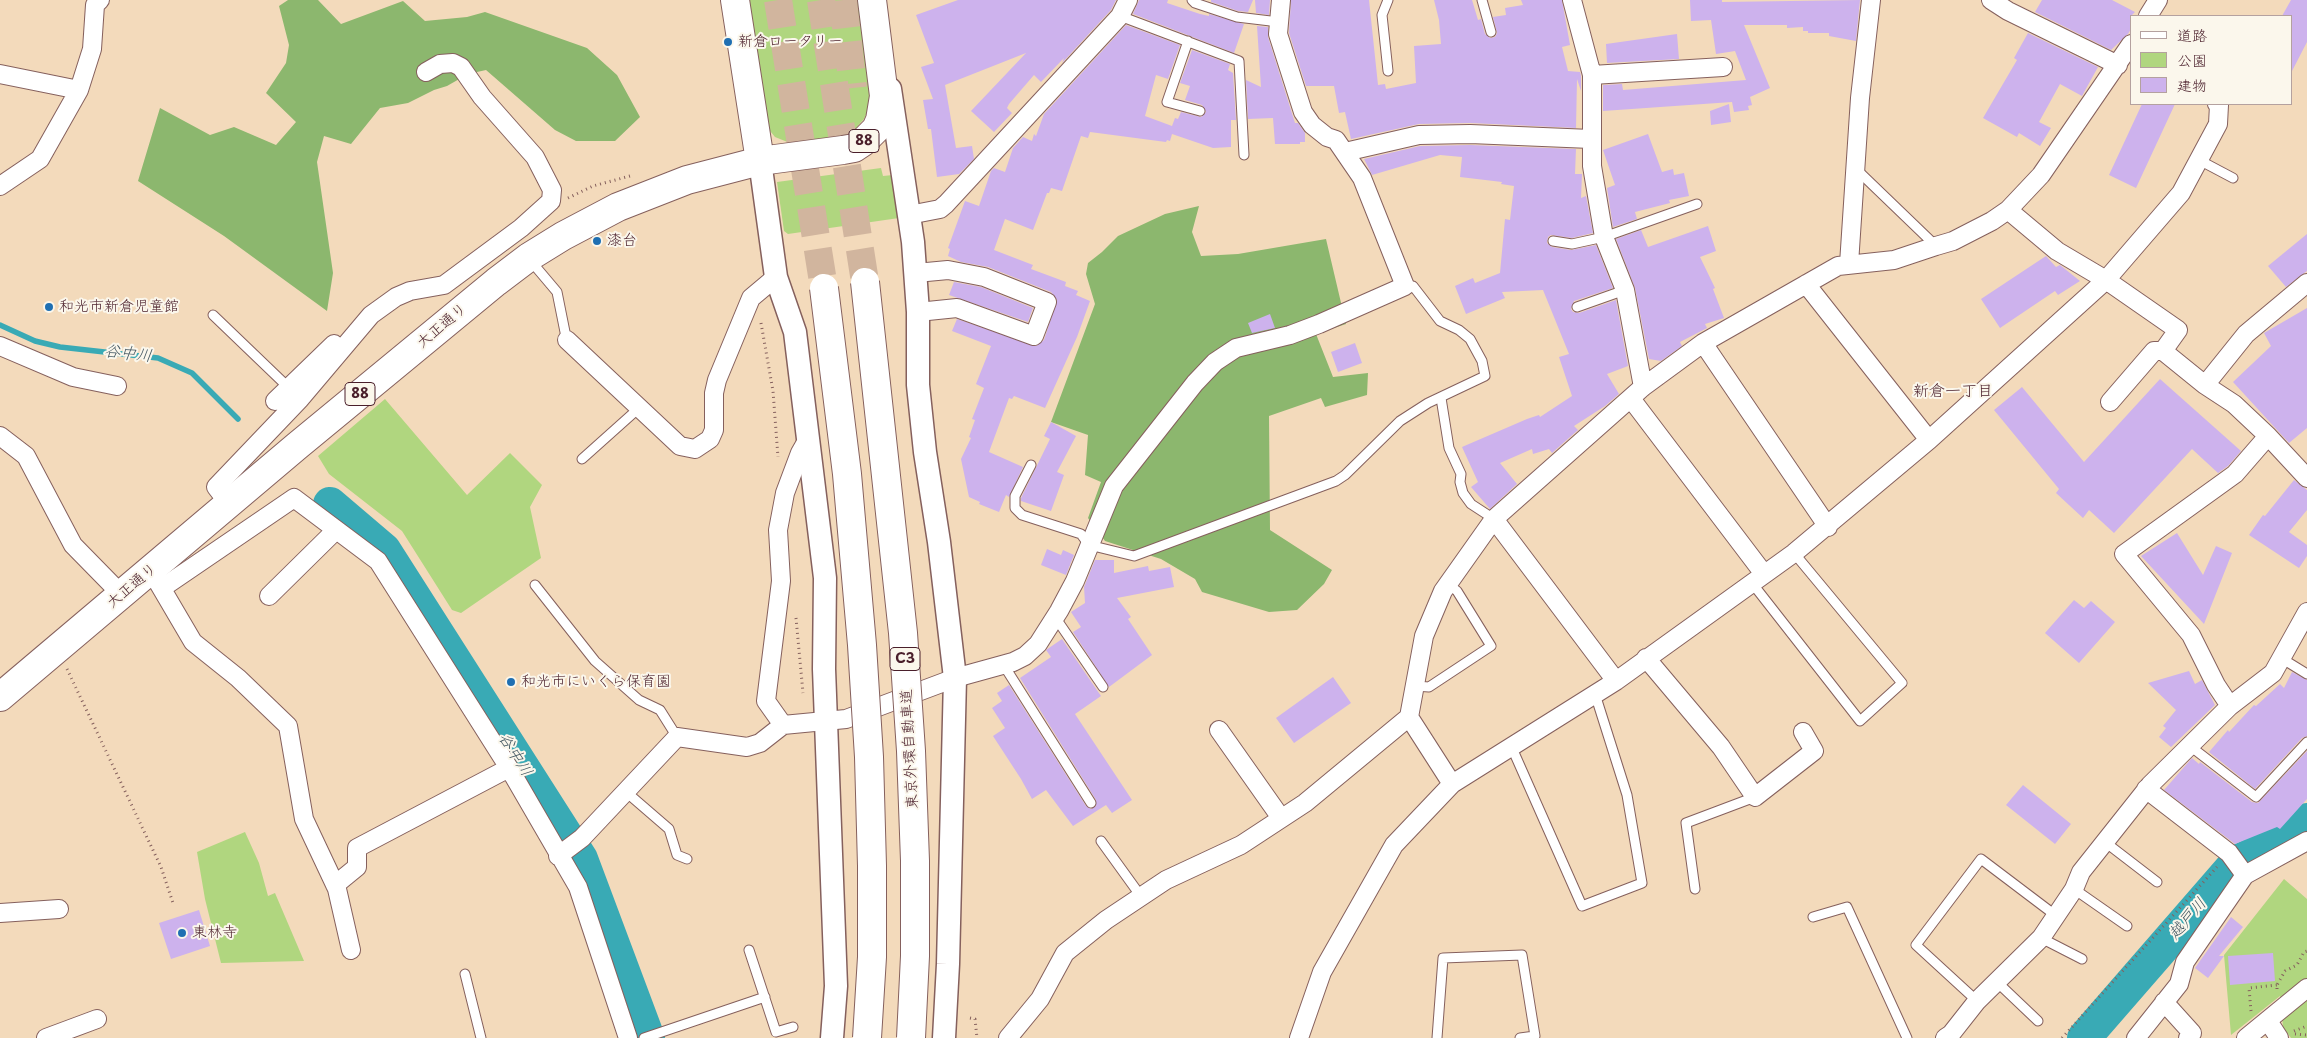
<!DOCTYPE html>
<meta charset="utf-8">
<style>
body{margin:0}
#map{position:relative;width:2307px;height:1038px;overflow:hidden;background:#f3dabb;font-family:"Playpen Sans","Klee One",sans-serif}
canvas{display:block}
.legend{position:absolute;left:2130px;top:15px;width:162px;height:90px;box-sizing:border-box;background:#fbf7ec;border:1px solid #b4a19f;margin:0;padding:6px 9px;list-style:none;font-size:15px;color:#4a1f2b}
.legend li{display:flex;align-items:center;gap:10px;height:25px}
.legend b{width:25px;border:1px solid #b4a19f}
</style>
<div id="map">
<canvas width="2307" height="1038"></canvas>
<ul class="legend">
<li><b style="height:6px;background:#fff"></b>道路</li>
<li><b style="height:14px;background:#b0d67f"></b>公園</li>
<li><b style="height:14px;background:#cdb2ed"></b>建物</li>
</ul>
</div>
<script>
const c = document.querySelector('canvas').getContext('2d');
c.lineJoin = 'round';
function fillPath(path, color) { c.fillStyle = color; c.fill(path, 'evenodd'); }
const poly = rows => new Path2D(rows.map(r => 'M' + r).join(''));
function trace(path, color, width, dash) { c.strokeStyle = color; c.lineWidth = width; c.lineCap = dash ? 'butt' : 'round'; c.setLineDash(dash || []); c.stroke(path); }
function label(font, color, halo, rows, align = 'center') {
  c.font = font + ' "Playpen Sans","Klee One",sans-serif'; c.lineWidth = 4; c.setLineDash([]); c.textBaseline = 'middle'; c.strokeStyle = halo; c.fillStyle = color; for (const [text, x, y, turn = 0] of rows) {
    c.save(); c.translate(x, y); c.rotate((+turn || 0) * Math.PI / 180); c.textAlign = isNaN(turn) ? turn : align; if (halo) c.strokeText(text, 0, 0); c.fillText(text, 0, 0); c.restore();
  }
}
fillPath(poly([
 [749,0,857,0,872,84,870,106,864,119,855,129,845,137,790,143,775,137,766,126],
 [881,168,883,176,893,175,899,218,788,234,784,231,777,182],
 [385,399,467,495,510,453,542,485,530,507,541,558,461,613,452,610,402,531,329,474,318,456],
 [245,832,259,863,268,896,275,893,304,961,221,963,205,899,197,852],
 [2284,879,2307,899,2307,1038,2291,1038,2283,1027,2280,996,2231,1035,2224,955]
]), '#b0d67f');
fillPath(poly([
 [288,0,318,0,341,24,403,1,425,21,467,17,485,12,587,48,617,75,640,117,615,141,576,141,555,130,486,70,468,74,447,86,434,90,408,103,380,108,351,144,324,136,317,162,333,273,327,311,224,236,138,181,160,108,210,135,234,127,276,145,296,122,266,93,286,63,289,45,279,6],
 [1199,206,1192,232,1201,256,1238,254,1326,239,1346,324,1316,334,1333,377,1368,373,1367,395,1325,407,1321,398,1269,416,1270,530,1332,570,1324,584,1297,610,1269,612,1202,592,1195,579,1161,559,1105,541,1088,518,1101,482,1085,475,1088,435,1051,422,1095,304,1086,274,1088,263,1102,252,1118,236,1165,214]
]), '#8cb76e');
trace(poly([
 [0,325,35,341,60,347,158,358,192,373,238,419]
]), '#39aab5', 5.5);
trace(poly([
 [330,504,384,550,581,859,648,1038],
 [2084,1038,2237,862,2294,834,2307,820]
]), '#39aab5', 34);
fillPath(poly([
 [958,0,1116,0,1111,10,1062,63,1064,58,1041,82,1034,75,1009,104,1007,108,1012,113,994,132,971,111,1026,53,945,85,956,148,972,146,974,159,959,174,937,177,931,129,928,129,923,100,933,99,921,67,934,63,916,15],
 [1139,0,1168,0,1167,3,1200,14,1209,16,1209,14,1244,24,1234,53,1133,14],
 [1211,0,1253,0,1248,12,1238,11,1211,2],
 [1255,0,1270,0,1269,15,1256,13],
 [1291,0,1369,0,1378,85,1385,84,1386,89,1416,83,1414,46,1441,44,1439,20,1434,0,1472,0,1478,20,1481,19,1485,34,1490,38,1495,37,1497,33,1493,17,1506,15,1505,8,1523,5,1521,0,1562,0,1570,45,1562,47,1568,71,1580,72,1581,76,1581,91,1577,79,1576,128,1470,123,1419,124,1351,139,1345,112,1339,113,1334,86,1306,86,1289,33],
 [1690,0,1722,0,1722,2,1860,0,1856,41,1829,36,1829,33,1808,33,1808,31,1803,31,1803,27,1787,28,1787,25,1744,25,1770,88,1750,97,1752,105,1748,106,1749,110,1734,112,1732,102,1603,111,1603,85,1622,84,1623,90,1746,80,1735,51,1716,54,1711,20,1691,21],
 [2042,0,2112,0,2135,12,2131,16,2131,29,2128,34,2111,50,2035,12],
 [2291,0,2307,0,2307,42,2291,73,2291,16,2282,16],
 [1126,25,1180,45,1168,79,1156,75,1145,116,1172,126,1175,118,1178,119,1181,112,1201,117,1206,112,1202,105,1185,100,1190,86,1180,83,1192,50,1230,64,1228,70,1233,73,1236,120,1231,120,1231,147,1213,148,1172,134,1170,141,1167,140,1166,142,1090,132,1088,138,1081,136,1062,191,1051,188,1049,193,1047,193,1033,230,1005,219,994,250,1033,265,1031,269,1066,282,1065,286,1078,291,1076,295,1090,301,1077,337,1045,408,1014,396,1012,399,1009,398,989,452,1023,467,1009,497,1006,495,999,512,979,504,980,502,969,497,961,459,971,438,969,437,975,420,972,419,984,388,976,384,991,346,952,331,957,319,1036,346,1044,340,1057,300,1051,292,988,267,961,262,948,256,950,249,948,248,965,201,979,206,991,171,994,168,1005,172,1013,148,1023,137,1032,141,1034,134,1036,136,1044,114],
 [1257,26,1268,27,1268,37,1295,123,1298,123,1305,133,1305,142,1300,142,1300,144,1275,144,1273,118,1248,119,1246,80,1261,87],
 [2028,33,2098,67,2082,96,2060,84,2039,122,2051,128,2040,146,2019,133,2017,137,1983,118,2017,60,2014,58],
 [1677,34,1679,59,1607,63,1606,44],
 [1729,104,1731,122,1711,125,1710,111],
 [2142,104,2175,104,2136,188,2109,175],
 [1648,134,1662,172,1673,169,1674,175,1684,173,1689,196,1669,200,1670,203,1635,212,1637,219,1613,227,1607,188,1615,185,1603,150],
 [1470,145,1576,149,1575,174,1582,174,1581,198,1586,196,1593,233,1572,238,1551,235,1548,237,1547,243,1552,247,1571,250,1596,245,1613,288,1574,301,1571,309,1573,312,1579,313,1616,300,1628,366,1607,374,1619,394,1605,406,1574,426,1578,430,1552,453,1549,449,1533,454,1532,449,1500,463,1517,484,1490,509,1471,487,1478,482,1462,447,1527,419,1539,415,1540,417,1572,396,1559,357,1569,354,1543,290,1502,292,1505,298,1466,314,1455,286,1473,278,1475,283,1500,273,1505,219,1510,220,1514,186,1501,184,1502,182,1460,177,1462,157,1440,155,1372,175,1364,159,1420,146],
 [1708,226,1716,251,1700,257,1715,288,1713,289,1724,318,1705,324,1707,328,1680,342,1682,346,1661,361,1649,359,1635,288,1616,239,1641,230,1648,247],
 [2307,234,2307,271,2286,287,2268,266],
 [2046,256,2056,267,2060,265,2080,281,2058,295,2055,291,2000,328,1981,299],
 [954,282,981,287,1033,308,1028,322,949,295],
 [2307,308,2307,428,2289,443,2233,382,2271,346,2264,333],
 [1270,314,1275,328,1252,333,1248,323],
 [1355,343,1362,363,1338,372,1331,352],
 [2160,379,2241,451,2228,466,2218,473,2192,449,2114,533,2089,510,2083,518,2056,493,2059,489,1994,410,2022,387,2084,462],
 [1051,422,1076,436,1057,472,1064,475,1051,511,1021,501,1021,498,1050,439,1044,436],
 [2294,480,2307,490,2307,510,2289,532,2307,545,2307,556,2299,568,2249,535,2263,515,2265,516],
 [2177,533,2203,575,2216,546,2232,553,2204,624,2141,556],
 [1047,549,1061,555,1063,550,1074,555,1066,575,1041,565],
 [1095,560,1114,560,1114,573,1148,566,1149,571,1170,567,1174,587,1117,598,1131,617,1128,619,1152,655,1109,687,1073,632,1081,627,1071,612,1085,603,1084,587],
 [2074,600,2084,608,2091,601,2115,622,2079,663,2045,633],
 [1062,639,1101,696,1075,714,1132,800,1112,813,1106,805,1073,826,1046,790,1032,799,1021,779,993,736,1005,728,992,708,1002,701,997,693,1009,685,1086,806,1091,809,1096,806,1096,800,1020,678,1051,657,1046,650],
 [2189,671,2195,684,2202,680,2215,705,2171,747,2159,737,2166,728,2163,726,2176,710,2148,683],
 [2292,672,2307,680,2307,736,2302,738,2255,789,2209,752,2228,730,2229,732,2254,705,2256,706,2280,684,2284,688],
 [1333,677,1351,703,1294,743,1276,718],
 [2307,751,2307,799,2280,829,2277,827,2235,844,2164,790,2192,758,2199,764,2200,762,2252,802,2258,803],
 [2023,785,2071,824,2055,844,2006,805],
 [199,910,210,946,171,959,159,923],
 [2231,917,2243,927,2219,956,2224,956,2208,978,2195,968],
 [2273,953,2275,981,2230,985,2228,956]
]), '#cdb2ed');
trace(poly([
 [778,0,824,288],
 [821,0,865,282],
 [843,0,853,88]
]), '#d1b59e', 28, [28, 14]);
const service = poly([
 [1192,0,1195,3,1237,17,1279,22],
 [1482,0,1491,32],
 [1120,16,1239,61,1244,155],
 [1188,41,1167,102,1200,111],
 [1388,71,1382,15,1388,0],
 [2199,160,2233,178],
 [1855,168,1936,246],
 [1553,241,1572,244,1604,237,1697,204],
 [530,260,557,292,565,332],
 [1577,307,1625,290],
 [213,315,288,387],
 [1441,398,1449,448,1461,474,1460,482,1463,493,1471,504,1494,519],
 [582,459,639,408],
 [1031,465,1015,496,1015,508,1022,515,1081,534,1089,545,1134,556,1336,481,1345,475,1400,421,1428,403,1485,376,1482,361,1470,339,1459,330,1440,321,1413,286,1405,286],
 [1752,583,1860,721,1902,683,1794,553],
 [535,585,595,661,639,700,660,710,677,737],
 [1055,617,1103,687],
 [2281,658,2307,674],
 [1003,664,1091,803],
 [1415,686,1429,687,1491,646,1457,591,1448,584],
 [2190,746,2256,797,2307,742],
 [1512,748,1582,906,1642,883,1627,795,1595,694],
 [625,791,669,829,677,855,687,859],
 [1101,841,1140,895],
 [2105,842,2157,882],
 [1695,889,1686,823,1755,797],
 [2074,889,2127,926],
 [1813,917,1847,907,1907,1038],
 [2041,938,2082,959],
 [749,950,776,1032,793,1027],
 [465,974,481,1038],
 [1997,982,2038,1021],
 [1977,1001,1916,945,1981,859,2055,915],
 [644,1038,765,997],
 [1437,1038,1443,958,1522,955,1535,1036,1520,1038]
]);
const minor = poly([
 [1572,0,1592,75,1592,166,1604,237,1625,290,1643,387],
 [1991,0,2008,11,2118,65],
 [2148,16,2158,0],
 [0,74,79,90],
 [1592,75,1723,67],
 [1345,152,1419,135,1470,134,1591,139],
 [0,186,40,159,79,90,92,49,95,5,100,0],
 [2008,210,2057,251,2106,280,2178,330,2163,351,2205,385,2234,404,2268,436,2307,478],
 [909,215,940,209,946,204,1120,16,1128,0],
 [1849,264,1860,98,1871,0],
 [916,273,948,270,984,277,1047,302,1034,336,957,308,918,312],
 [1806,284,1929,440],
 [567,340,680,446,695,449,710,439,714,430,714,393,717,380,751,298,776,277],
 [1703,343,1828,527],
 [0,346,73,377,117,386],
 [2205,385,2246,334,2307,283],
 [1632,400,1764,574],
 [275,401,334,344],
 [2110,402,2154,351,2163,351],
 [0,436,26,456,73,545,122,595],
 [229,504,216,487,300,399,371,315,396,297,410,291,444,285,521,228,551,201,552,190,535,157,482,97,461,67,453,63,440,64,426,72],
 [1494,519,1616,681],
 [156,579,193,642,238,678,288,726,304,819,337,889,351,950],
 [162,588,294,498,378,561,509,768,578,887,628,1038],
 [269,596,336,530],
 [1646,658,1721,747,1755,797,1814,751,1803,732],
 [2230,706,2216,685,2191,635,2124,554,2235,474,2268,436],
 [783,725,766,701,781,581,778,530,785,493,800,453,808,439],
 [1219,730,1281,818],
 [1452,784,1409,717,1424,636,1443,591,1494,519,1643,387,1703,343,1838,266,1894,260,1936,246,1953,241,1992,221,2008,210,2041,175,2131,44],
 [2146,789,2229,853,2245,875],
 [558,856,582,838,677,737,747,747,760,743,783,725,846,719,955,678,1013,662,1025,656,1038,644,1059,611,1075,581,1114,486,1195,383,1215,362,1236,348,1290,335,1319,324,1405,286,1362,178,1336,140,1327,137,1312,125,1303,112,1278,34,1281,0],
 [335,885,357,867,357,848,509,768],
 [0,913,59,909],
 [2164,1002,2192,1033,2188,1038],
 [2268,1021,2279,1038],
 [46,1038,97,1019],
 [1008,1038,1040,999,1065,953,1106,920,1166,880,1241,845,1305,803,1409,717],
 [1299,1038,1322,972,1394,845,1452,784,1616,681,1794,553,1929,440,2106,280,2181,193,2218,124,2219,105,2217,104],
 [1945,1038,1951,1034,1977,1001,2041,938,2074,889,2081,872,2150,785,2230,706,2273,673,2307,612],
 [2136,1038,2179,984,2185,962,2245,875,2307,841],
 [2246,1038,2307,988]
]);
const tertiary = poly([
 [890,89,913,242,918,312,918,385,925,452,939,542,955,678,948,964,944,1038],
 [760,161,776,277,795,332,825,578,824,669,836,986,832,1038]
]);
const primary = poly([
 [735,0,760,161],
 [0,697,297,446,496,282,529,257,563,236,618,207,687,180,760,161,843,150,854,148,863,142,876,129,880,120,884,96,872,0]
]);
trace(service, '#85605d', 11);
trace(minor, '#85605d', 20);
trace(tertiary, '#85605d', 25);
trace(primary, '#85605d', 30);
trace(poly([
 [568,198,593,186,630,176],
 [761,323,773,391,778,457],
 [796,618,803,693],
 [67,669,161,867,173,903],
 [2277,989,2277,985,2285,971,2297,965,2304,952,2307,951],
 [2251,1011,2249,988,2277,985],
 [970,1018,975,1019,977,1038],
 [2294,1031,2307,1026],
 [2295,1034,2307,1035],
 [2062,1038,2217,867]
]), '#85605d', 3, [1, 4]);
trace(service, '#fff', 9);
trace(minor, '#fff', 18);
trace(tertiary, '#fff', 22);
trace(primary, '#fff', 28);
const motorwayBridge = poly([
 [865,282,903,633,911,751,915,861,915,956,911,1038],
 [824,288,847,474,862,645,869,757,872,866,872,957,867,1038]
]);
trace(motorwayBridge, '#85605d', 30, []);
trace(motorwayBridge, '#fff', 28);
for (const [x, y, r, color] of [
 [728,42,5,"#1f6fb2"],
 [597,241,5,"#1f6fb2"],
 [49,307,5,"#1f6fb2"],
 [511,682,5,"#1f6fb2"],
 [182,933,5,"#1f6fb2"]
]) { const dot = new Path2D(); dot.arc(x, y, r, 0, 2 * Math.PI); c.fillStyle = color; c.fill(dot); trace(dot, '#fbf7ec', 2); }
for (const [x, y, w] of [
 [864,141,30],
 [360,394,30],
 [905,659,30]
]) { const box = new Path2D(); box.roundRect(x - w / 2, y - 11.5, w, 23, 4); c.fillStyle = '#fbf7ec'; c.fill(box); trace(box, '#4a1f2b', 1); }
label('bold 14px', '#4a1f2b', null, [
 ["88",864,141],
 ["88",360,394],
 ["C3",905,659]
]);
label('15px', '#4a1f2b', '#fbf7ec', [
 ["新倉ロータリー",738,42],
 ["漆台",607,241],
 ["和光市新倉児童館",59,307],
 ["和光市にいくら保育園",521,682],
 ["東林寺",192,933]
], 'left');
label('15px', '#4a1f2b', '#fbf7ec', [
 ["大正通り",442,326,-40],
 ["大正通り",132,586,-40],
 ["東京外環自動車道",910,749,-93]
]);
label('italic 16px', '#435762', '#fbf7ec', [
 ["谷中川",128,354,7],
 ["谷中川",515,755,58],
 ["越戸川",2188,919,-49]
]);
label('16px', '#4a1f2b', '#fbf7ec', [
 ["新倉一丁目",1953,392]
]);
</script>
